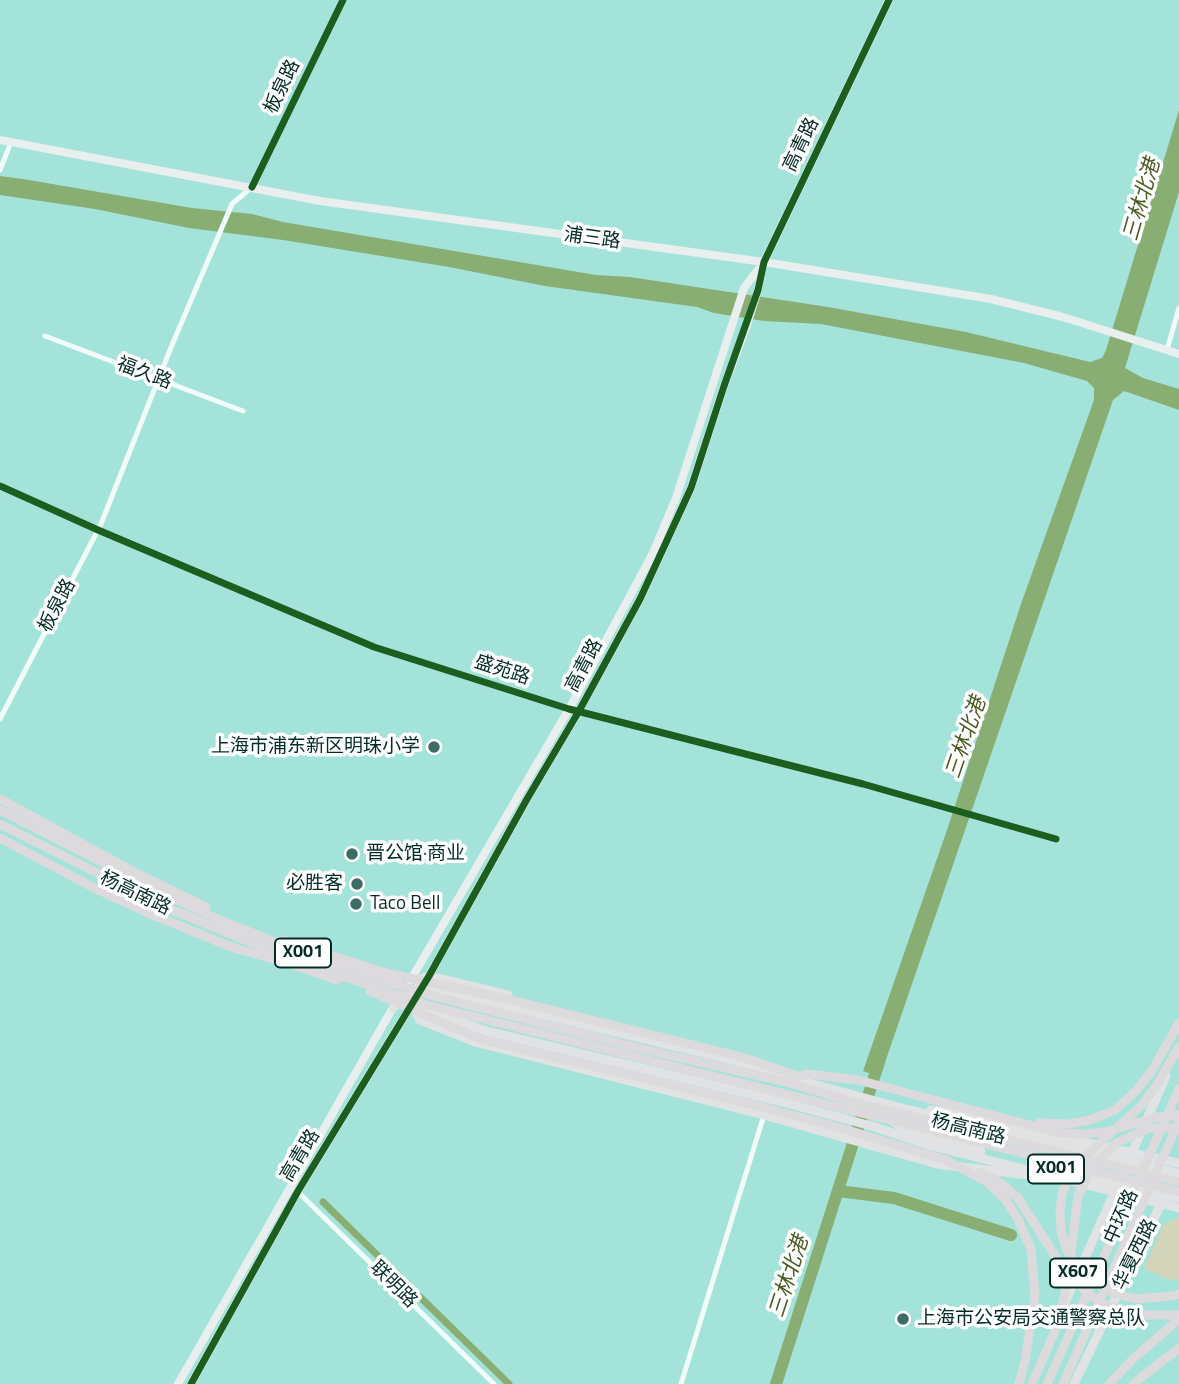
<!DOCTYPE html>
<meta charset="utf-8">
<style>
body{margin:0}
canvas{display:block;background:#a4e3da}
</style>
<canvas width="1179" height="1384"></canvas>
<script>
const c = document.querySelector('canvas').getContext('2d');
c.lineJoin = 'round';
function fillPath(path, color) { c.fillStyle = color; c.fill(path, 'evenodd'); }
const poly = rows => new Path2D(rows.map(r => 'M' + r).join(''));
function trace(path, color, width, dash) { c.strokeStyle = color; c.lineWidth = width; c.lineCap = dash ? 'butt' : 'round'; c.setLineDash(dash || []); c.stroke(path); }
function label(font, color, halo, rows, align = 'center') {
  c.font = font + ' "Titillium Web","Noto Sans SC",sans-serif'; c.lineWidth = 7; c.setLineDash([]); c.textBaseline = 'middle'; c.strokeStyle = halo; c.fillStyle = color; for (const [text, x, y, turn = 0] of rows) {
    c.save(); c.translate(x, y); c.rotate((+turn || 0) * Math.PI / 180); c.textAlign = isNaN(turn) ? turn : align; if (halo) c.strokeText(text, 0, 0); c.fillText(text, 0, 0); c.restore();
  }
}
fillPath(poly([
 [1179,1217,1179,1279,1170,1280,1144,1269,1163,1225]
]), '#d3d5ba');
fillPath(poly([
 [1179,110,1179,192,1125,368,1143,378,1179,389,1179,410,1124,391,1113,400,880,1077,863,1071,947,830,1022,601,1094,400,1094,388,1087,381,1024,363,821,324,764,321,714,313,697,307,545,286,449,267,283,240,189,228,95,209,0,195,0,176,23,179,192,208,252,214,283,222,596,275,630,277,828,307,966,332,1090,362,1102,358,1106,350]
]), '#89ae73');
trace(poly([
 [323,1202,509,1384]
]), '#89ae73', 7);
trace(poly([
 [838,1191,894,1198,1011,1235],
 [776,1384,879,1062]
]), '#89ae73', 12);
trace(poly([
 [0,170,11,142],
 [45,336,243,411],
 [1167,350,1179,308],
 [0,486,98,530,374,647,569,709],
 [579,711,863,784,1056,839],
 [0,719,101,524,172,345,232,204,252,187],
 [296,1190,494,1384],
 [681,1384,764,1115]
]), '#f1fbf9', 5);
trace(poly([
 [252,187,343,0]
]), '#f1fbf9', 7);
trace(poly([
 [0,140,320,201,764,262,991,299,1063,317,1179,354],
 [410,981,569,709,652,555,676,498,744,288,764,262,889,0],
 [178,1384,395,1004],
 [191,1384,298,1191,429,976,527,799,579,711,640,599,691,488,724,386,747,325,758,290,763,265]
]), '#e9efee', 8);
trace(poly([
 [417,981,429,976,508,995],
 [420,1007,486,1031,783,1102,875,1127,932,1146,1179,1208],
 [393,1008,411,992,422,986,733,1060,757,1069,909,1110,1179,1173],
 [414,1009,420,1020,475,1042,764,1115,937,1164,1045,1177],
 [931,1110,941,1111,1179,1163],
 [895,1123,910,1132,981,1151],
 [1066,1171,1179,1198],
 [1065,1303,1166,1076],
 [1074,1384,1163,1200]
]), '#e1e2e3', 9);
trace(poly([
 [0,799,134,872,206,907],
 [0,810,170,897,220,920,297,951,386,981,433,996,626,1045,786,1082,850,1101,1179,1182],
 [0,824,165,907,284,956,427,1005,1179,1192],
 [0,838,98,890,148,913,234,948,288,963],
 [283,940,386,973,503,998,742,1057,798,1076],
 [294,965,337,980],
 [370,991,480,1039,747,1103,841,1128,946,1160,987,1182,1005,1199,1018,1219,1031,1249,1035,1295,1025,1361,1019,1384],
 [1179,1047,1158,1083,1142,1105,1080,1161,1070,1175,1062,1194,1060,1211,1061,1231,1066,1248,1078,1267,1090,1280,1116,1294,1136,1299,1172,1296,1179,1294],
 [795,1077,808,1074,858,1080,1060,1133,1084,1134,1105,1132,1157,1117,1179,1115],
 [1039,1123,1069,1124,1090,1120,1115,1110,1136,1091,1153,1069,1179,1023],
 [981,1172,1002,1184,1018,1198,1061,1265,1089,1295,1107,1305,1136,1315,1179,1315],
 [1032,1384,1058,1324,1067,1284,1078,1196,1093,1165,1116,1143,1150,1128,1179,1128],
 [1047,1384,1179,1089],
 [1063,1384,1178,1123],
 [1109,1384,1134,1358,1179,1319],
 [1133,1384,1179,1348]
]), '#dcdadc', 9);
trace(poly([
 [252,187,343,0],
 [0,486,98,530,374,647,569,709,863,784,1056,839],
 [191,1384,298,1191,429,976,527,799,579,711,640,599,691,488,724,386,758,290,764,262,889,0]
]), '#1b5e20', 7);
for (const [x, y, r, color] of [
 [434,747,7,"#3c6c66"],
 [352,854,7,"#3c6c66"],
 [357,884,7,"#3c6c66"],
 [356,904,7,"#3c6c66"],
 [903,1319,7,"#3c6c66"]
]) { const dot = new Path2D(); dot.arc(x, y, r, 0, 2 * Math.PI); c.fillStyle = color; c.fill(dot); trace(dot, '#fff', 2.5); }
for (const [x, y, w] of [
 [303,953,56],
 [1056,1169,56],
 [1078,1273,56]
]) { const box = new Path2D(); box.roundRect(x - w / 2, y - 14.5, w, 29, 5); c.fillStyle = '#fff'; c.fill(box); trace(box, '#042c27', 2); }
label('bold 18px', '#042c27', null, [
 ["X001",303,953],
 ["X001",1056,1169],
 ["X607",1078,1273]
]);
label('19px', '#042c27', '#fff', [
 ["板泉路",283,87,-64],
 ["高青路",802,145,-64],
 ["浦三路",592,239,8],
 ["福久路",144,374,21],
 ["板泉路",58,606,-62],
 ["高青路",585,666,-62],
 ["盛苑路",502,671,18],
 ["杨高南路",135,894,26],
 ["杨高南路",968,1130,14],
 ["高青路",301,1156,-59],
 ["中环路",1122,1217,-66],
 ["华夏西路",1136,1255,-64],
 ["联明路",393,1285,45]
]);
label('19px', '#042c27', '#fff', [
 ["上海市浦东新区明珠小学",420,747,"right"],
 ["晋公馆·商业",366,854],
 ["必胜客",343,884,"right"],
 ["Taco Bell",370,904],
 ["上海市公安局交通警察总队",917,1319]
], 'left');
label('italic 21px', '#4a5b22', '#fff', [
 ["三林北港",1143,200,-74],
 ["三林北港",967,738,-71],
 ["三林北港",790,1277,-72]
]);
</script>
